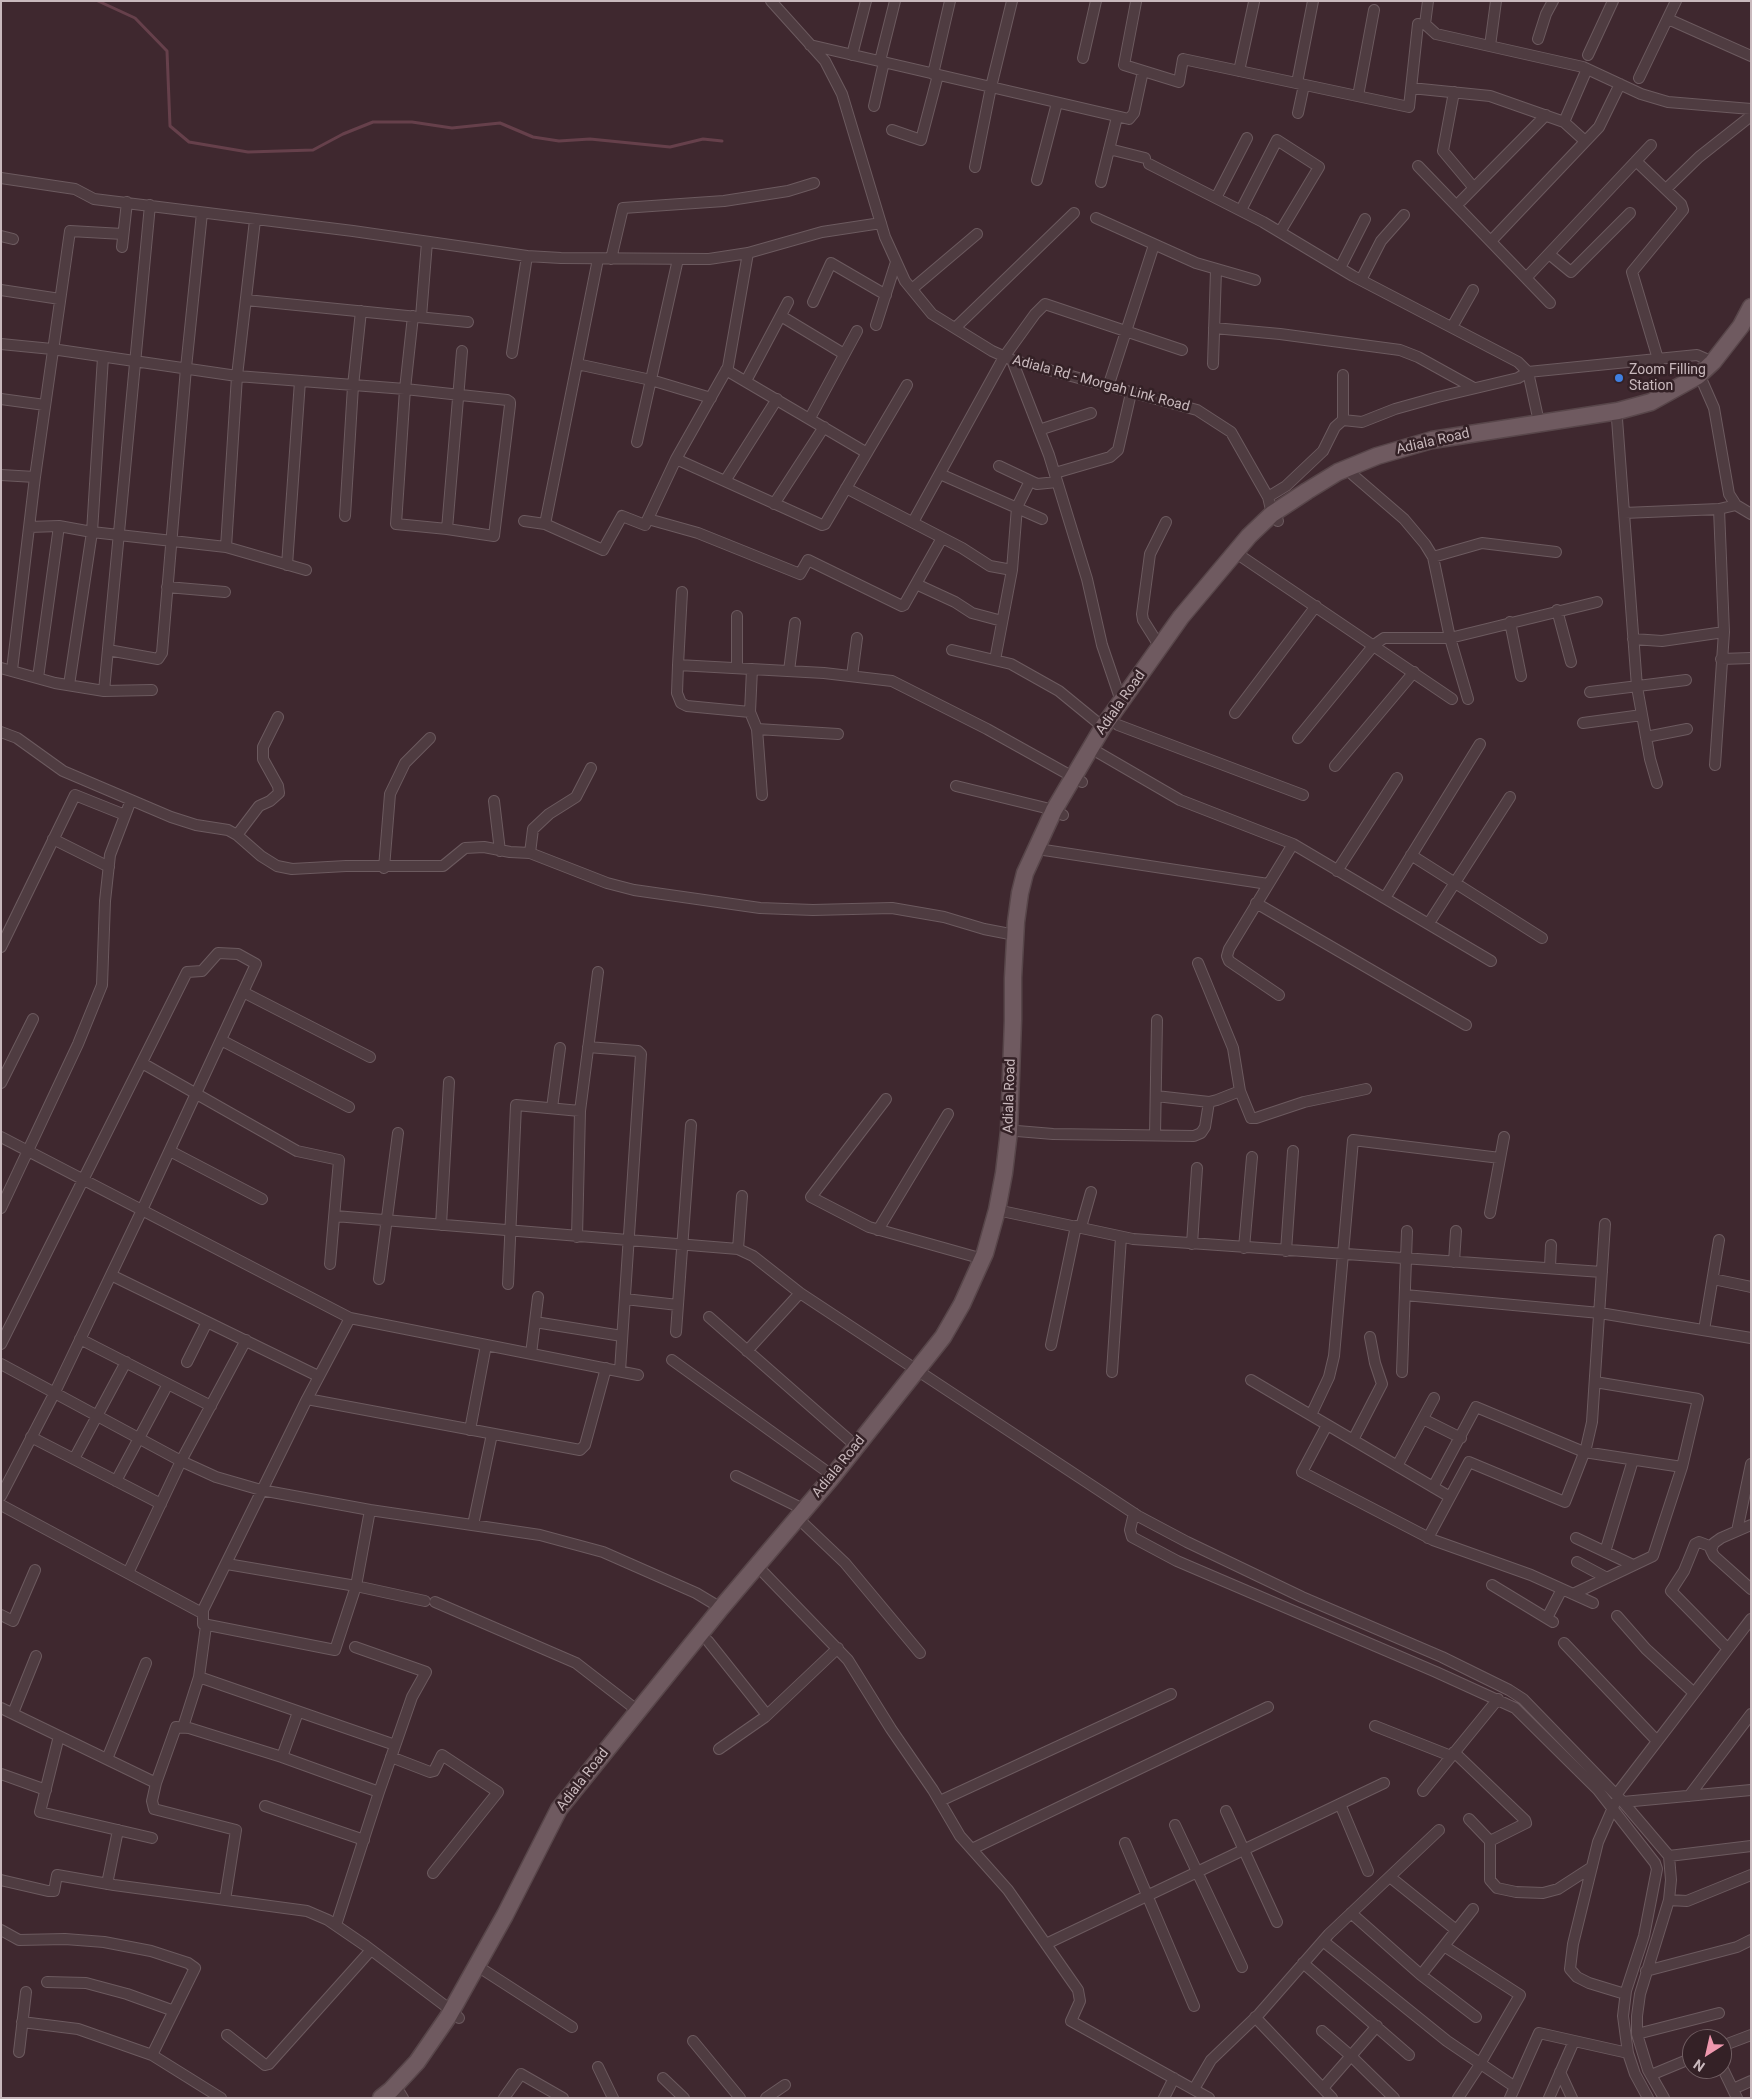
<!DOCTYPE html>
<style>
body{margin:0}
#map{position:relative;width:1752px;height:2099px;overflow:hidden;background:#3f282f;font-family:Roboto,sans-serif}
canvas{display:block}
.frame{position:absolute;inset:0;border:2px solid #c9b9bd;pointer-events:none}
.north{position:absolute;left:1682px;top:2029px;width:50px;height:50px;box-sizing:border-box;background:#342126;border:1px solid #705e62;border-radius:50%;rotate:215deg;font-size:14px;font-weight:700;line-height:20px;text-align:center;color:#c9b9bd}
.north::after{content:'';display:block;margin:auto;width:18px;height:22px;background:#ef98ae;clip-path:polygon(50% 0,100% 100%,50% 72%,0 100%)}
</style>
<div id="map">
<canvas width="1752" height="2099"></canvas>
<div class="frame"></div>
<div class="north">N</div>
</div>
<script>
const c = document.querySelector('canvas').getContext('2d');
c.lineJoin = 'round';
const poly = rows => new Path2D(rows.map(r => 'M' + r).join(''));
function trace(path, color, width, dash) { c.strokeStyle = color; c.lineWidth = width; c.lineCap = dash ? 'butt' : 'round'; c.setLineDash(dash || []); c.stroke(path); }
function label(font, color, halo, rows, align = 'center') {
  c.font = font + ' Roboto,sans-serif'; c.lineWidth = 5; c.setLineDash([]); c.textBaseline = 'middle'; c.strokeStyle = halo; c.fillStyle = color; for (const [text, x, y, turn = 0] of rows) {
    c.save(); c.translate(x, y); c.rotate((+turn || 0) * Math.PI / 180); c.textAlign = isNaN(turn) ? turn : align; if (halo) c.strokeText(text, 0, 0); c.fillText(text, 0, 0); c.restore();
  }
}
trace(poly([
 [98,1,135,18,167,51,170,126,189,142,248,152,313,150,343,134,373,122,412,122,452,128,500,123,533,137,559,141,590,139,670,147,703,139,722,141]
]), '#66404b', 3);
const minor = poly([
 [771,1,825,61,842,94,885,237,905,281,932,314,992,351,1012,360,1197,410,1231,432,1268,497,1272,514,1278,521],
 [1428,1,1425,24,1436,34,1583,67,1641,94,1668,102,1751,109],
 [1136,2,1124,65,1179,82,1183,59,1409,107,1418,24],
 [1668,19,1751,56],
 [1538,39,1546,14,1553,1],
 [810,45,1129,119,1134,113,1143,71],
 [1490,46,1496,1],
 [852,55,866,1],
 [1588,55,1613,1],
 [1083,58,1096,1],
 [880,61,895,1],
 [1239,71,1254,2],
 [933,74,950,1],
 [1639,78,1676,1],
 [1297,83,1313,1],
 [1411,88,1490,96,1564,122,1585,141],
 [1454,92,1443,151,1474,188],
 [1358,96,1374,10],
 [874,106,884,62],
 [1298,113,1304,85],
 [1564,122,1587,69],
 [892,130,921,140,938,75],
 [1109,149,1145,158],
 [1636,161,1681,204,1683,210,1632,272,1658,359],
 [1149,164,1263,222,1353,276,1518,362,1528,372,1539,422],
 [1418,166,1550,303],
 [975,167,991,87,1012,1],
 [1,178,75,189,94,199,353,231,527,256,561,258,709,259,748,253,822,232,881,223],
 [1037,180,1057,103],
 [1101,182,1117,117],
 [1666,189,1699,157,1751,116],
 [1216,198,1247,138],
 [1461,201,1546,115],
 [1241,210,1277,140,1319,167,1280,232],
 [1096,218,1196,263,1255,280],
 [1,236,13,239],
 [1491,241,1599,127,1620,84],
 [122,247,127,202],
 [1549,254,1571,272,1630,213],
 [611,259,623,208,724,201,788,191,814,183],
 [1340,268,1365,219],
 [1526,278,1651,145],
 [1361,280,1381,241,1404,215],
 [912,289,977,234],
 [1,290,60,299],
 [246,300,468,322],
 [813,302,831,263,886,295],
 [781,316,844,354],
 [421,317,427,242],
 [876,325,896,262],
 [1452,327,1473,290],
 [955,328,1074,213],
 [1214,328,1280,334,1400,350,1418,357,1474,388],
 [1,344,52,349,237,376,405,389,507,400,510,402,510,405,494,536,447,529,396,524,405,389,413,316],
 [512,353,527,256],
 [1012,360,1049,455,1087,579,1102,645,1121,701],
 [577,364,651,380,711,398],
 [1213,364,1216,270],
 [726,370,867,453],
 [746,381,788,302],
 [1703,383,1714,408,1729,494,1736,505,1751,514],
 [1108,387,1154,245],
 [1,399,45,405],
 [810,418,857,331],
 [1617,419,1637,687,1650,759,1657,783],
 [1343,420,1362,422,1395,409,1438,397,1518,378,1528,372,1697,355,1713,362],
 [1039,430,1091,413],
 [637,442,678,259],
 [676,459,822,525,825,524,907,385],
 [999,466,1037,484,1057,482],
 [1055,473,1110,457,1118,450,1131,393],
 [940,474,1042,519],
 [1,475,35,477],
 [1353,475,1404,519,1425,544,1433,557,1450,638,1468,699],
 [725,481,777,399],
 [846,488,962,548,990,566,1012,570],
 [1268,497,1286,486,1323,451,1335,427,1343,420,1343,375],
 [774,504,824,427],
 [1624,513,1719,509,1736,505],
 [345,516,353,386,361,311],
 [648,519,698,533,800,574,808,560,902,606,904,605,942,538],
 [524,521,545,524,603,550,622,516,645,525,676,459,728,367,748,253],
 [913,522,1004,357,1035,314,1045,304,1182,350],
 [545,524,598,259],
 [29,527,59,526,92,532,226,547,306,570],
 [447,529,462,351],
 [226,547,237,376,255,220],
 [1242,557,1452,699],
 [1433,557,1482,543,1556,552],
 [287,565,300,381],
 [916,584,955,602,972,613,1002,621],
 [167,587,225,592],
 [682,592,678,665,824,673,892,681,987,729,1082,782],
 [1557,610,1571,662],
 [737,616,737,668],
 [1510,622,1521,676],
 [1633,639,1662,641,1724,632],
 [1160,647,1143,620,1142,614,1150,554,1166,522],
 [108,650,158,659,162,653,186,368,202,213],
 [952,650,1011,664,1059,691,1103,727],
 [1721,659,1751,658],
 [995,660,1012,570,1017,507,1030,481],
 [678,665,677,693,681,703,687,706,750,712],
 [1,668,55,683,104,691,152,690],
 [752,669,750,712,757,729,762,795],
 [12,670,35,477,70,231,123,234],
 [789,671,795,623],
 [852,676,857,638],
 [38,678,59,526],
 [69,685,92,532,103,357],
 [104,691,150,205],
 [1590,692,1686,680],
 [1235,713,1316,606],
 [1583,723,1642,715],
 [1118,725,1303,795],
 [757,729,838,734],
 [1,732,17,738,63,771,171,817,196,825,228,830,237,835,261,856,277,866,292,869,346,866,443,866,465,848,484,847,510,852,530,853,607,883,634,890,760,908,813,910,892,908,944,917,984,929,1015,935],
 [1646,737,1687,729],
 [1298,738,1374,645,1384,638,1450,638,1597,602],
 [1099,753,1180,800,1293,844,1491,961],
 [1715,765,1724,632,1719,509],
 [1335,766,1414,672],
 [956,786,1054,810,1063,815],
 [494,801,500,851],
 [237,835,259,806,270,801,279,793,278,786,263,759,263,747,278,717],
 [53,839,109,867],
 [1044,850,1268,884],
 [530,853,533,829,549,814,576,797,591,768],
 [1411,855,1542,938],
 [384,868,390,794,405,763,430,738],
 [1337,871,1397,778],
 [1385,898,1480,744],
 [1256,903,1466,1025],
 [1429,923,1510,797],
 [1,947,75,795,125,815],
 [1198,963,1233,1048,1240,1091,1251,1118,1256,1118,1304,1102,1366,1089],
 [243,992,370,1057],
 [1279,995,1229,961,1227,956,1229,949,1293,844],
 [221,1040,349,1107],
 [588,1047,638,1051,641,1054,620,1371],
 [142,1063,297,1151,339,1160,330,1264],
 [1,1083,33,1019],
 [1156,1096,1209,1102,1217,1100,1240,1091],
 [886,1099,811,1197,869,1227,983,1259],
 [552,1108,560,1048],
 [1017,1131,1053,1134,1194,1136,1201,1133,1205,1127,1209,1102],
 [1155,1135,1157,1020],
 [1,1137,350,1318,638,1375],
 [170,1151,262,1199],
 [1,1208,78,1044,102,985,105,901,110,855,131,800],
 [997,1210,1133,1239,1602,1272],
 [1490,1213,1504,1137],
 [335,1216,738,1249,753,1256,800,1293,1138,1516,1187,1542,1302,1597,1442,1657,1509,1690,1523,1699,1623,1802,1669,1856,1671,1880,1669,1900,1640,1994,1637,2016,1637,2034,1648,2070,1664,2098],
 [441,1225,449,1082],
 [1081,1227,1091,1192],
 [878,1230,948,1114],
 [577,1237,580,1111,598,972],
 [1192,1244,1197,1168],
 [1244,1248,1252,1157],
 [738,1249,742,1196],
 [1286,1251,1293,1151],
 [1454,1262,1456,1231],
 [1550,1267,1551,1245],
 [111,1275,318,1376],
 [379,1279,398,1133],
 [1713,1279,1751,1287],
 [508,1284,516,1105,580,1111],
 [1405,1295,1600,1313,1751,1338],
 [625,1299,678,1305],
 [709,1317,856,1446],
 [350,1318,307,1399,203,1610,203,1624,335,1650,356,1586,370,1510],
 [535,1322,622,1336],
 [1704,1330,1719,1240],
 [676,1332,691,1125],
 [80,1339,211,1406],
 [1,1344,187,972,202,971,218,953,238,954,256,964,142,1210,55,1392,1,1496],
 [1051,1345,1076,1226],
 [747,1351,800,1293],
 [531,1354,538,1297],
 [672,1360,833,1476],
 [187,1362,207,1322],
 [1,1364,181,1461,216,1477,261,1490,370,1510,540,1535,603,1552,696,1593,721,1608],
 [1112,1372,1121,1237],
 [1402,1372,1407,1231],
 [1251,1380,1450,1497],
 [307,1399,580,1450,585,1445,606,1368],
 [1311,1415,1329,1377,1334,1356,1353,1140,1500,1158],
 [1423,1419,1461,1438],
 [1327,1425,1302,1472,1433,1540,1531,1575,1593,1603],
 [470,1430,486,1345],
 [31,1437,161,1504],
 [1353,1440,1382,1384,1375,1363,1370,1337],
 [74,1459,126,1362],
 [1397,1466,1434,1398],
 [736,1476,805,1510],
 [116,1481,168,1384],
 [1433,1487,1476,1407,1584,1452,1682,1467],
 [1,1505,202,1613],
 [1134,1513,1130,1530,1132,1537,1177,1561,1436,1672,1515,1708,1598,1790,1655,1863,1657,1869,1644,1936,1626,1991,1623,2016,1628,2053,1635,2074,1648,2098],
 [804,1524,845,1563,920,1653],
 [473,1525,492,1434],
 [1751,1525,1721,1538,1714,1543,1711,1550,1714,1556,1751,1589],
 [1737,1531,1751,1464],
 [1428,1538,1469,1462,1565,1502,1586,1448,1592,1422,1605,1224],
 [1576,1538,1633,1565],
 [1712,1547,1699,1542,1695,1544,1684,1571,1671,1591,1728,1649],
 [1605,1552,1633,1460],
 [1577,1562,1607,1578],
 [227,1564,356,1586,425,1601],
 [128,1573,181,1461,246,1340],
 [764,1573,848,1660,891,1729,933,1790,960,1836,1008,1890,1078,1990,1080,2001,1071,2021,1209,2098],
 [1492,1585,1553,1622],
 [1573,1594,1653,1556,1682,1467,1698,1399,1595,1382],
 [435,1602,576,1663,638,1711],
 [1,1615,13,1621,35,1570],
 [1617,1616,1646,1649,1694,1693],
 [1547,1618,1562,1589],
 [708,1641,767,1715],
 [1564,1643,1657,1741],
 [199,1677,395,1745],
 [1,1708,156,1783,152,1801,154,1809,236,1830,225,1900],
 [13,1713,36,1656],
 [1375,1726,1451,1756],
 [183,1727,199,1677,206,1626],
 [59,1736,40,1812,152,1838],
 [719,1749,765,1717,838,1648],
 [1454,1752,1525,1820,1526,1823,1490,1841],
 [282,1757,298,1712],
 [391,1757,430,1772,434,1771,442,1755,498,1792,433,1873],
 [107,1759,146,1663],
 [1,1774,46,1790],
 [156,1783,176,1727,189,1728,282,1757,379,1792],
 [1423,1791,1498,1699],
 [1616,1795,1751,1619],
 [1689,1796,1751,1714],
 [940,1801,1171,1694],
 [1623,1802,1751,1790],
 [1615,1803,1598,1842,1573,1944,1570,1969,1577,1977,1589,1983,1625,1994],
 [1340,1804,1368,1871],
 [265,1806,364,1840],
 [1226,1811,1277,1922],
 [1469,1819,1490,1841,1490,1880,1497,1888,1516,1892,1543,1893,1558,1889,1592,1867],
 [1175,1825,1242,1967],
 [1125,1843,1194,2006],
 [972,1849,1268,1707],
 [1669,1856,1751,1846],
 [1390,1877,1456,1930],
 [1,1880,48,1891,54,1891,57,1875,114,1885,307,1911,328,1920,366,1946,452,2011,459,2018],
 [107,1884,118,1830],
 [1669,1900,1687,1901,1751,1875],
 [1351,1913,1421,1975,1476,2017],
 [336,1925,379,1792,412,1697,426,1672,355,1647],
 [1,1930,19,1940,65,1939,104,1942,151,1951,188,1963,195,1968,152,2055],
 [1323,1941,1447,2041,1515,2087],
 [1046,1944,1384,1783],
 [1444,1946,1520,1995,1477,2069,1458,2098],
 [1303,1963,1409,2055],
 [485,1971,572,2027],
 [1646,1971,1737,1947,1751,1940],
 [1421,1975,1473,1909],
 [47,1982,86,1983,127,1994,174,2011],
 [1255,2017,1332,2098],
 [22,2022,78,2029,152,2055,221,2098],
 [1322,2031,1351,2056,1394,2098],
 [1637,2034,1719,2013],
 [227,2035,265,2065,269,2064,371,1950],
 [693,2041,740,2098],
 [1722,2046,1751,2035],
 [19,2052,26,1992],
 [598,2067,613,2098],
 [1722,2067,1737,2098],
 [1560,2072,1572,2098],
 [1651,2075,1692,2058],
 [663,2078,684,2098],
 [1323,2088,1377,2026],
 [1194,2089,1211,2060,1259,2014,1329,1934,1439,1830],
 [1733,2089,1751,2081],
 [400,2093,403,2098],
 [504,2098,521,2074,563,2098],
 [766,2098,785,2085],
 [1164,2098,1174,2078],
 [1510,2098,1539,2033,1628,2053],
 [1549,2098,1574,2041]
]);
const primary = poly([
 [381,2098,391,2090,417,2062,448,2017,505,1915,559,1809,721,1608,833,1476,943,1337,962,1304,985,1253,997,1210,1004,1173,1009,1131,1013,1020,1013,978,1016,922,1020,893,1025,873,1054,810,1103,727,1181,617,1249,536,1272,514,1307,491,1338,472,1377,456,1432,440,1618,411,1651,402,1698,376,1713,362,1741,326,1751,307]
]);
trace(minor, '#6c5a5f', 12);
trace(primary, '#58464a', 19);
trace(minor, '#4f3c41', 10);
trace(primary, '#6f5a60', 16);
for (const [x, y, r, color] of [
 [1619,378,5,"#3f7fe0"]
]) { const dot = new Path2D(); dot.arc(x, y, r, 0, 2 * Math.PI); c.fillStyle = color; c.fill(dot); trace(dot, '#342126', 2); }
label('14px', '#c9b9bd', '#342126', [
 ["Zoom Filling",1629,370],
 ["Station",1629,386]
], 'left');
label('14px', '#c9b9bd', '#342126', [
 ["Adiala Rd - Morgah Link Road",1101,384,15],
 ["Adiala Road",1433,442,-13],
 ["Adiala Road",1121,703,-55],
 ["Adiala Road",1010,1096,-88],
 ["Adiala Road",839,1467,-51],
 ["Adiala Road",583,1780,-52]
]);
</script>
